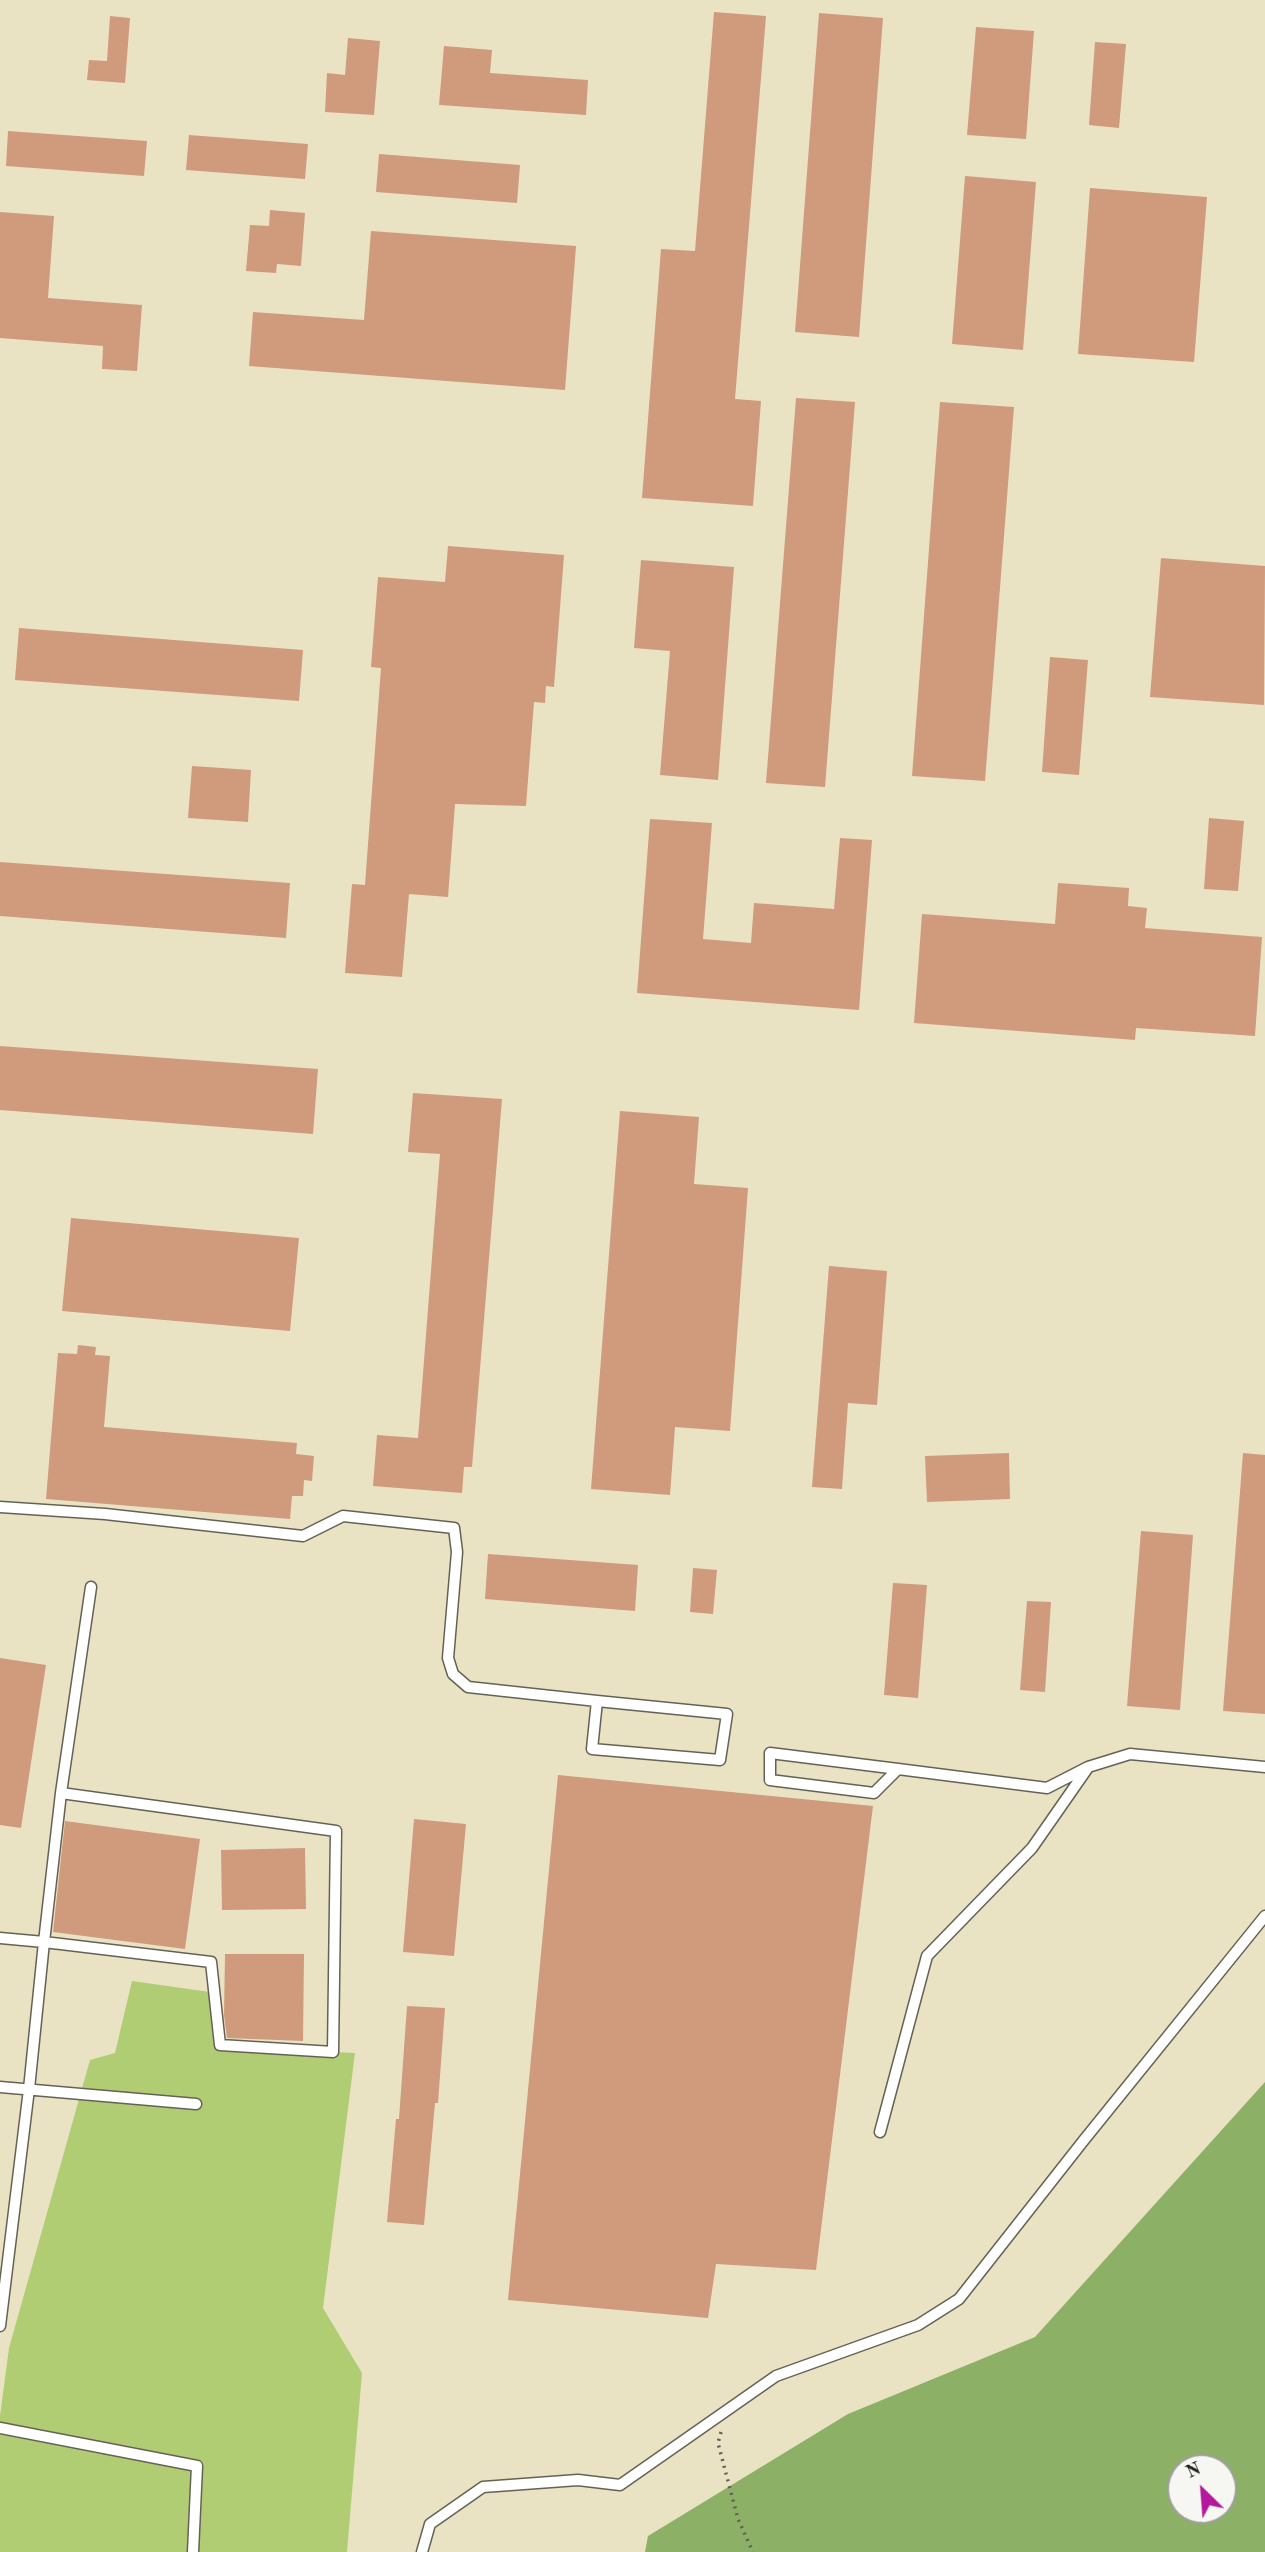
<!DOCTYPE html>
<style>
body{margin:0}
#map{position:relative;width:1265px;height:2552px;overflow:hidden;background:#e9e3c4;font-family:"Old Standard TT",serif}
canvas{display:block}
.north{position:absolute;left:1167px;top:2454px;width:70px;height:70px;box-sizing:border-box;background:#f6f6f2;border:2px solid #9f9f9c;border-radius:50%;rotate:335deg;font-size:19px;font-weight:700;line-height:28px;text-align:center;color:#1c1c1c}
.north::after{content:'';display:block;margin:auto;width:24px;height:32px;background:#b5179e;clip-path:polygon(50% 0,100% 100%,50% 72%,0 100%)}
</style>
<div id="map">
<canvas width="1265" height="2552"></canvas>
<div class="north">N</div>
</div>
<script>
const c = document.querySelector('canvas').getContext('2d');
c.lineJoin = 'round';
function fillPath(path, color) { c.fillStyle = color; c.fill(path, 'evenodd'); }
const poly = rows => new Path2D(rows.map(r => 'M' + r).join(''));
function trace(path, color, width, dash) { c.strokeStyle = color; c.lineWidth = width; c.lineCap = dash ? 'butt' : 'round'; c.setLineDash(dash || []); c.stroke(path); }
fillPath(poly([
 [132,1981,210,1992,214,2047,355,2053,323,2308,362,2373,347,2552,0,2552,0,2416,9,2348,90,2060,115,2053]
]), '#b0cd74');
fillPath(poly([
 [1265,2082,1265,2552,645,2552,648,2536,848,2414,1035,2337],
 [1181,2468,1223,2468,1223,2510,1181,2510]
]), '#8cb066');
fillPath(poly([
 [714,12,766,16,735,399,761,401,753,506,642,498,661,249,695,251],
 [819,13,883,18,859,337,795,332],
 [110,16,130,18,125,83,87,80,89,60,107,61],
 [976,27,1034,31,1026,139,967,135],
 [348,38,380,41,374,115,325,112,327,73,345,75],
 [1095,42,1126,44,1119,128,1089,125],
 [444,46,492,50,490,73,588,80,586,115,439,105],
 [8,131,147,141,144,176,6,166],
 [189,135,308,144,305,179,186,170],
 [379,154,520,165,517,203,376,192],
 [965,176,1036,182,1023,350,952,344],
 [1090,188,1207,197,1194,362,1078,354],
 [270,210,305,213,301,266,277,264,276,273,246,271,250,225,269,226],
 [0,212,54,216,48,298,142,305,137,371,102,369,103,346,0,338],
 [371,231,576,246,565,390,249,366,253,312,364,320],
 [796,398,855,402,825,787,766,783],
 [940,402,1014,407,985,781,912,776],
 [448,546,564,555,554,687,546,686,545,703,534,702,526,806,455,804,448,897,409,894,402,977,345,973,352,884,365,885,381,668,371,667,378,577,445,582],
 [1161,558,1265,566,1264,705,1150,697],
 [641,560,734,567,718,780,660,775,670,651,634,648],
 [19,628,303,650,299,701,15,680],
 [1050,657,1088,660,1079,775,1042,772],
 [192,766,251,770,248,822,188,818],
 [1209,818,1244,821,1238,891,1204,889],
 [650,819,712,823,703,939,751,943,754,903,834,909,840,838,872,840,859,1010,637,993],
 [0,862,290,883,286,938,0,916],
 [1058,883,1129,888,1128,906,1147,908,1145,928,1262,937,1255,1036,1136,1028,1135,1040,914,1023,922,914,1055,924],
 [0,1046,318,1069,313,1134,0,1110],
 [413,1093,502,1099,472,1467,464,1467,462,1493,373,1486,377,1435,418,1438,440,1154,408,1152],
 [620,1111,699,1117,694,1184,748,1188,730,1431,675,1427,670,1495,591,1489],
 [71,1218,299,1238,290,1331,62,1311],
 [829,1266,887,1271,877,1405,848,1403,842,1489,812,1487],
 [78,1345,96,1347,95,1355,110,1356,104,1427,297,1443,296,1454,314,1456,312,1481,304,1480,303,1496,292,1496,290,1519,46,1499,58,1353,77,1354],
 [1009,1453,1010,1499,927,1502,925,1456],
 [1243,1453,1265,1455,1265,1714,1223,1711],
 [1141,1531,1193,1535,1180,1710,1127,1706],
 [488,1554,638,1565,635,1611,485,1599],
 [693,1568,717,1570,713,1614,690,1612],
 [893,1583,927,1585,918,1698,884,1695],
 [1027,1601,1051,1602,1045,1692,1020,1690],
 [0,1658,46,1665,21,1828,0,1825],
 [558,1775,873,1806,816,2270,716,2264,708,2318,508,2300],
 [414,1819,466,1824,454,1956,403,1952],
 [65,1821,200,1839,185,1949,53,1932],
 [305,1848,306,1909,222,1910,221,1850],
 [225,1954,304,1954,303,2041,227,2038,224,2015],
 [407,2006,445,2008,438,2103,435,2103,424,2225,387,2222,396,2119,399,2119]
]), '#d09a7d');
const service = poly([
 [0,1507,105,1514,303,1536,343,1516,454,1528,457,1552,448,1658,453,1674,468,1687,597,1701,727,1714,720,1760,592,1749,597,1701],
 [898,1769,874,1793,770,1780,770,1753,898,1769,1047,1788,1088,1767,1130,1754,1265,1767],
 [0,1938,44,1942,61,1793,91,1587],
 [0,2087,196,2104],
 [880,2132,927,1956,1032,1848,1087,1769],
 [0,2326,29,2089,44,1942,211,1962,220,2045,333,2052,336,1831,61,1793],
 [0,2428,197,2466,193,2552],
 [422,2552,430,2524,483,2487,578,2480,620,2485,776,2376,918,2325,959,2299,1084,2140,1265,1916]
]);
trace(service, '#646257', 13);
trace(poly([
 [721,2432,718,2443,738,2519,753,2552]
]), '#646257', 3.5, [2, 5]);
trace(service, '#fff', 10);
</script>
